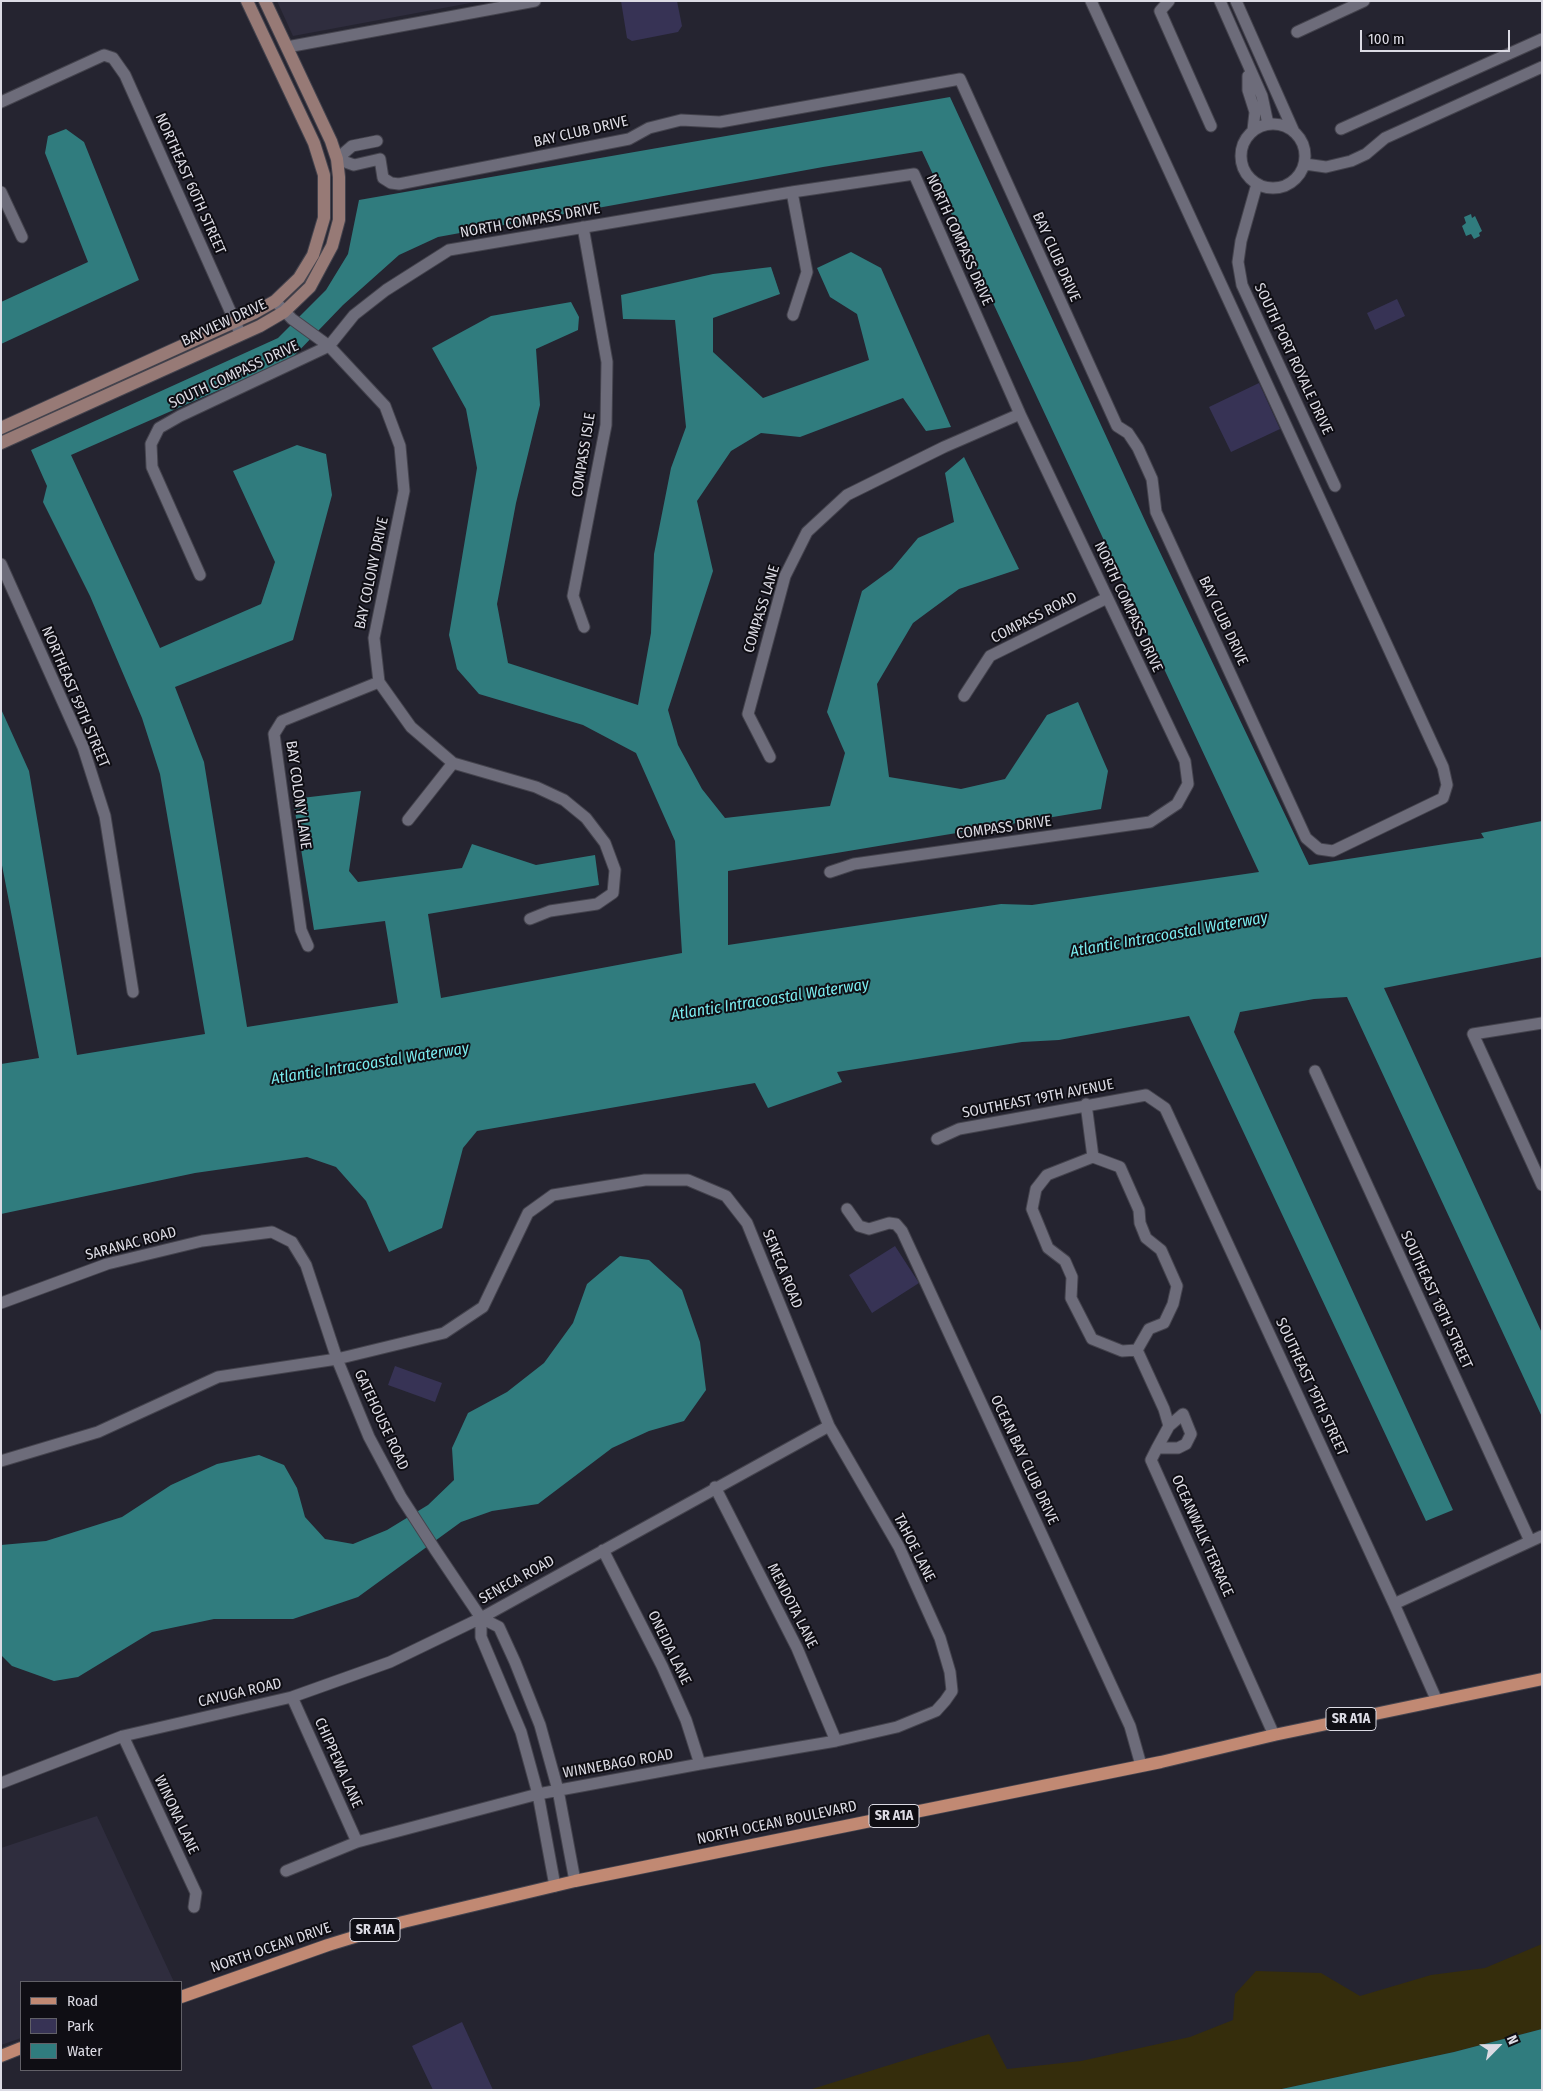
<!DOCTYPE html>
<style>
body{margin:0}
#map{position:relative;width:1543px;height:2091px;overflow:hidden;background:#252430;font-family:"Fira Sans Condensed",sans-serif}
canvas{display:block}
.frame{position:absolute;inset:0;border:2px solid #dcdbe4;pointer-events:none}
.legend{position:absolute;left:20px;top:1981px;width:162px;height:90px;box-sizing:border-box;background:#0f0e14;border:1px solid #616067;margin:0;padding:6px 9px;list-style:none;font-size:15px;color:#dcdbe4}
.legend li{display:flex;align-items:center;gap:10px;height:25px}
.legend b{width:25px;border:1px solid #616067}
.north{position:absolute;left:1473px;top:2021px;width:50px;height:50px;-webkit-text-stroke:4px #0f0e14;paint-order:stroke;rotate:67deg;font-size:14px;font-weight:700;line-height:20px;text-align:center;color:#dcdbe4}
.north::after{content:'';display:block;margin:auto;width:18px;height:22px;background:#dcdbe4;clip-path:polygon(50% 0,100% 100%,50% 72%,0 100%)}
.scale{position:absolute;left:1360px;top:30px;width:150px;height:22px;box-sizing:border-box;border:2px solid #dcdbe4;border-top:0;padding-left:6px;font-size:15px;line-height:18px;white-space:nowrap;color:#dcdbe4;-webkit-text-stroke:4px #0f0e14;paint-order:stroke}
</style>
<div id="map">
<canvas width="1543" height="2091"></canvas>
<div class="frame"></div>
<ul class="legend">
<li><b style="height:6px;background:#c18973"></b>Road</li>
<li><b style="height:14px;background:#373355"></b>Park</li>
<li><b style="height:14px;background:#307c7e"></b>Water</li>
</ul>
<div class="north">N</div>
<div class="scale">100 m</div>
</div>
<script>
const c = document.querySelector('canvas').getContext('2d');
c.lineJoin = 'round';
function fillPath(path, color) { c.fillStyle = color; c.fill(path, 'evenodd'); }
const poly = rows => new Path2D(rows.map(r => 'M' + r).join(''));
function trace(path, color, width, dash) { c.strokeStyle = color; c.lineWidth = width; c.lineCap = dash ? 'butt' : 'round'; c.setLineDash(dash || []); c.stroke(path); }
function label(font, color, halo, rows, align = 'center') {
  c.font = font + ' "Fira Sans Condensed",sans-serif'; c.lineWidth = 4; c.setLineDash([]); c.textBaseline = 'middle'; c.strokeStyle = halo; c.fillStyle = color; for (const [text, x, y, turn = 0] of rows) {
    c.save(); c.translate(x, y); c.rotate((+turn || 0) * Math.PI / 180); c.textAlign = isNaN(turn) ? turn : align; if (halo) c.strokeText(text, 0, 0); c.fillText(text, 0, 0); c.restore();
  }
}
fillPath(poly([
 [277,1,481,1,293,36],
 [97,1816,174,1982,21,1982,21,2038,1,2045,1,1848]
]), '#2f2d3e');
fillPath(poly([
 [621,1,677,1,682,26,678,32,632,41,627,38],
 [1397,299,1405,316,1375,330,1367,313],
 [1259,383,1280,429,1231,452,1209,407],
 [895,1246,919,1283,872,1313,849,1275],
 [395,1366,442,1383,435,1402,388,1385],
 [462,2022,493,2090,433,2090,412,2046]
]), '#373355');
fillPath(poly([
 [1542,1944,1542,2029,1454,2052,1277,2090,809,2090,989,2034,1007,2069,1081,2061,1190,2037,1233,2020,1235,1994,1256,1971,1321,1973,1360,1996,1431,1975,1485,1968]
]), '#352d0c');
fillPath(poly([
 [950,97,1147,525,1309,865,1484,838,1481,833,1542,821,1542,957,1384,988,1542,1333,1542,1417,1347,997,1314,999,1240,1012,1234,1032,1453,1510,1426,1521,1189,1016,1059,1040,1022,1042,837,1072,842,1082,768,1108,755,1083,477,1131,463,1148,442,1228,389,1252,366,1201,336,1167,307,1157,195,1173,1,1214,1,1064,39,1058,1,860,1,709,29,771,77,1055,205,1034,160,774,142,718,90,596,43,502,47,486,31,450,278,338,326,290,348,254,359,200],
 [922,151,1259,872,1032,905,1001,904,728,945,728,871,1101,809,1108,771,1078,702,1047,715,1005,779,961,789,889,777,877,684,913,623,959,589,1019,569,964,457,945,473,954,522,918,538,892,569,862,591,827,712,845,753,830,806,725,818,702,789,678,745,668,710,713,571,697,501,731,451,761,433,800,437,903,398,926,431,951,427,881,268,851,252,817,268,830,297,857,314,869,360,763,398,713,352,713,318,780,294,771,267,713,274,621,295,623,319,675,320,686,427,671,468,654,554,651,633,638,705,508,663,497,604,516,503,540,405,536,349,578,330,579,317,571,302,491,316,432,348,466,409,477,468,449,635,457,669,479,694,583,725,636,753,675,841,682,953,441,998,428,914,599,885,595,855,536,865,472,844,462,868,358,882,349,871,361,791,293,799,314,930,385,921,398,1003,247,1027,204,762,175,687,293,640,332,495,326,454,297,445,233,471,275,562,261,604,160,648,71,455,292,358,343,305,399,255,438,237,823,167],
 [66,129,84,142,139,280,1,344,1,302,88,262,45,153,48,136],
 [1471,214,1472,218,1475,216,1482,231,1479,233,1480,236,1474,239,1471,234,1466,236,1462,226,1466,223,1464,217],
 [620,1256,649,1260,682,1290,700,1342,706,1390,684,1421,649,1431,612,1448,538,1504,492,1511,461,1522,358,1597,293,1619,214,1619,152,1632,78,1677,54,1681,12,1666,1,1655,1,1545,46,1541,122,1517,171,1485,217,1464,259,1455,284,1465,297,1488,305,1517,325,1539,353,1544,387,1530,428,1505,454,1480,452,1448,468,1413,507,1392,544,1363,573,1323,587,1284],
 [1542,2029,1542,2090,1277,2090,1454,2052]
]), '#307c7e');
const street = poly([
 [1169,1,1160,11,1211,126],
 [1220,1,1262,96,1268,124],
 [1236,1,1294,132],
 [1297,32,1364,1],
 [287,47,535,1],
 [1248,76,1248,90,1255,112,1253,130],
 [1,102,104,55,113,58,125,75,240,333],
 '1241 156a32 32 0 1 1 64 0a32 32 0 1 1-64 0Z',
 [1341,129,1542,39],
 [377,141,352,146,337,159,354,165,380,159,383,178,391,183,399,184,629,139,649,128,681,120,720,122,960,79,1117,426,1128,433,1138,448,1152,479,1156,512,1306,838,1319,849,1333,851,1443,798,1447,785,1443,767,1091,1],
 [1305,164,1326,167,1351,161,1366,154,1385,138,1542,67],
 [1257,184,1241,241,1238,262,1242,285,1335,486],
 [1,192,22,237],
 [792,192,807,272,793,315],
 [583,227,607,362,606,425,573,596,584,627],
 [275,301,292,319,329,346,385,406,400,446,404,491,374,638,379,682,411,727,453,763,536,787,564,800,586,818,605,843,615,870,613,893,597,904,550,911,530,919],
 [1,564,83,747,105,816,133,992],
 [200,575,152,467,151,444,159,428,180,416,329,346,354,315,386,290,449,250,792,192,914,174,1020,414,1185,761,1188,784,1177,804,1150,822,854,864,830,872],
 [964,696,990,656,1107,598],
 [770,757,748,714,785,576,807,532,847,495,944,447,1020,414],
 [408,820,453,763],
 [308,946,301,930,274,734,282,721,379,682],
 [1542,1023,1473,1034,1542,1185],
 [1315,1071,1530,1541],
 [1086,1104,1093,1157,1120,1167,1139,1210,1140,1223,1146,1238,1161,1250,1177,1286,1173,1304,1164,1323,1149,1329,1137,1350],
 [937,1139,959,1129,1146,1095,1165,1108,1394,1604,1437,1701],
 [1093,1157,1047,1175,1036,1189,1032,1209,1048,1248,1065,1261,1072,1277,1071,1298,1092,1339,1122,1351,1137,1350],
 [847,1209,859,1226,869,1229,889,1223,896,1224,902,1231,1130,1726,1141,1765],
 [1,1303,107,1264,202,1241,272,1232,292,1242,306,1265,337,1359,369,1437,401,1497,436,1551,481,1618,499,1627,515,1662,540,1725,558,1790,575,1881],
 [1137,1350,1164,1409,1169,1426],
 [1157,1448,1178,1448,1186,1444,1191,1434,1183,1414,1169,1426,1157,1448,1151,1460,1274,1735],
 [1,1461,98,1432,218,1377,337,1359,444,1333,483,1307,528,1213,553,1195,645,1180,688,1180,726,1196,747,1223,829,1426,899,1547,940,1638,950,1672,952,1691,945,1701,936,1711,897,1727,836,1741,700,1764,538,1794,357,1842,286,1871],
 [715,1487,797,1648,836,1741],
 [603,1550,662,1666,686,1720,700,1764],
 [1394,1604,1542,1536],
 [481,1618,481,1637,521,1732,538,1794,555,1886],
 [292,1697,357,1842],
 [123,1736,196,1893,194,1907],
 [1,1783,123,1736,292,1697,390,1662,481,1618,829,1426]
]);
const secondary = poly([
 [1,428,254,313,275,301,299,278,313,255,324,218,324,175,314,143,247,1],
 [1,443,260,326,284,312,310,287,332,246,339,220,339,177,337,159,331,141,265,1]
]);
const primary = poly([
 [181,1997,328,1945,403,1922,575,1881,1161,1762,1274,1735,1542,1679],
 [1,2056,21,2048]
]);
trace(street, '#44434d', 13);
trace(secondary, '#44434d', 14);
trace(primary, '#44434d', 14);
trace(street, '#6d6c7a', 11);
trace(secondary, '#977a76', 12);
trace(primary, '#c18973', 12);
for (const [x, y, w] of [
 [1351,1719,50],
 [894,1816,50],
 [375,1930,50]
]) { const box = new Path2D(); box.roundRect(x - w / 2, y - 11.5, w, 23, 4); c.fillStyle = '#0f0e14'; c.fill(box); trace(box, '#dcdbe4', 1); }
label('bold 14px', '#dcdbe4', null, [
 ["SR A1A",1351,1719],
 ["SR A1A",894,1816],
 ["SR A1A",375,1930]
]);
label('15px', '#dcdbe4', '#0f0e14', [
 ["BAY CLUB DRIVE",581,132,-13],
 ["NORTHEAST 60TH STREET",190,184,66],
 ["NORTH COMPASS DRIVE",530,221,-10],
 ["NORTH COMPASS DRIVE",959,240,66],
 ["BAY CLUB DRIVE",1056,257,66],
 ["BAYVIEW DRIVE",224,323,-25],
 ["SOUTH PORT ROYALE DRIVE",1293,359,65],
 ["SOUTH COMPASS DRIVE",234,375,-25],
 ["COMPASS ISLE",584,455,-81],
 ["BAY COLONY DRIVE",372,573,-78],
 ["NORTH COMPASS DRIVE",1128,607,65],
 ["COMPASS LANE",762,609,-73],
 ["COMPASS ROAD",1034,618,-27],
 ["BAY CLUB DRIVE",1223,621,65],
 ["NORTHEAST 59TH STREET",75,697,67],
 ["BAY COLONY LANE",298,795,82],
 ["COMPASS DRIVE",1004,828,-8],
 ["SOUTHEAST 19TH AVENUE",1038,1099,-11],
 ["SARANAC ROAD",131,1244,-15],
 ["SENECA ROAD",782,1269,68],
 ["SOUTHEAST 18TH STREET",1436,1300,65],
 ["SOUTHEAST 19TH STREET",1311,1387,65],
 ["GATEHOUSE ROAD",381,1420,65],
 ["OCEAN BAY CLUB DRIVE",1024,1460,65],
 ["OCEANWALK TERRACE",1202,1536,66],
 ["TAHOE LANE",914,1548,63],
 ["SENECA ROAD",517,1580,-29],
 ["MENDOTA LANE",792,1606,63],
 ["ONEIDA LANE",669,1648,64],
 ["CAYUGA ROAD",240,1693,-13],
 ["CHIPPEWA LANE",338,1763,66],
 ["WINNEBAGO ROAD",618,1764,-10],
 ["WINONA LANE",176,1815,65],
 ["NORTH OCEAN BOULEVARD",777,1823,-12],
 ["NORTH OCEAN DRIVE",271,1948,-19]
]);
label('italic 16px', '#7aebee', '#0f0e14', [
 ["Atlantic Intracoastal Waterway",1169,935,-10],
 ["Atlantic Intracoastal Waterway",770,1000,-9],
 ["Atlantic Intracoastal Waterway",370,1064,-9]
]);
</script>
